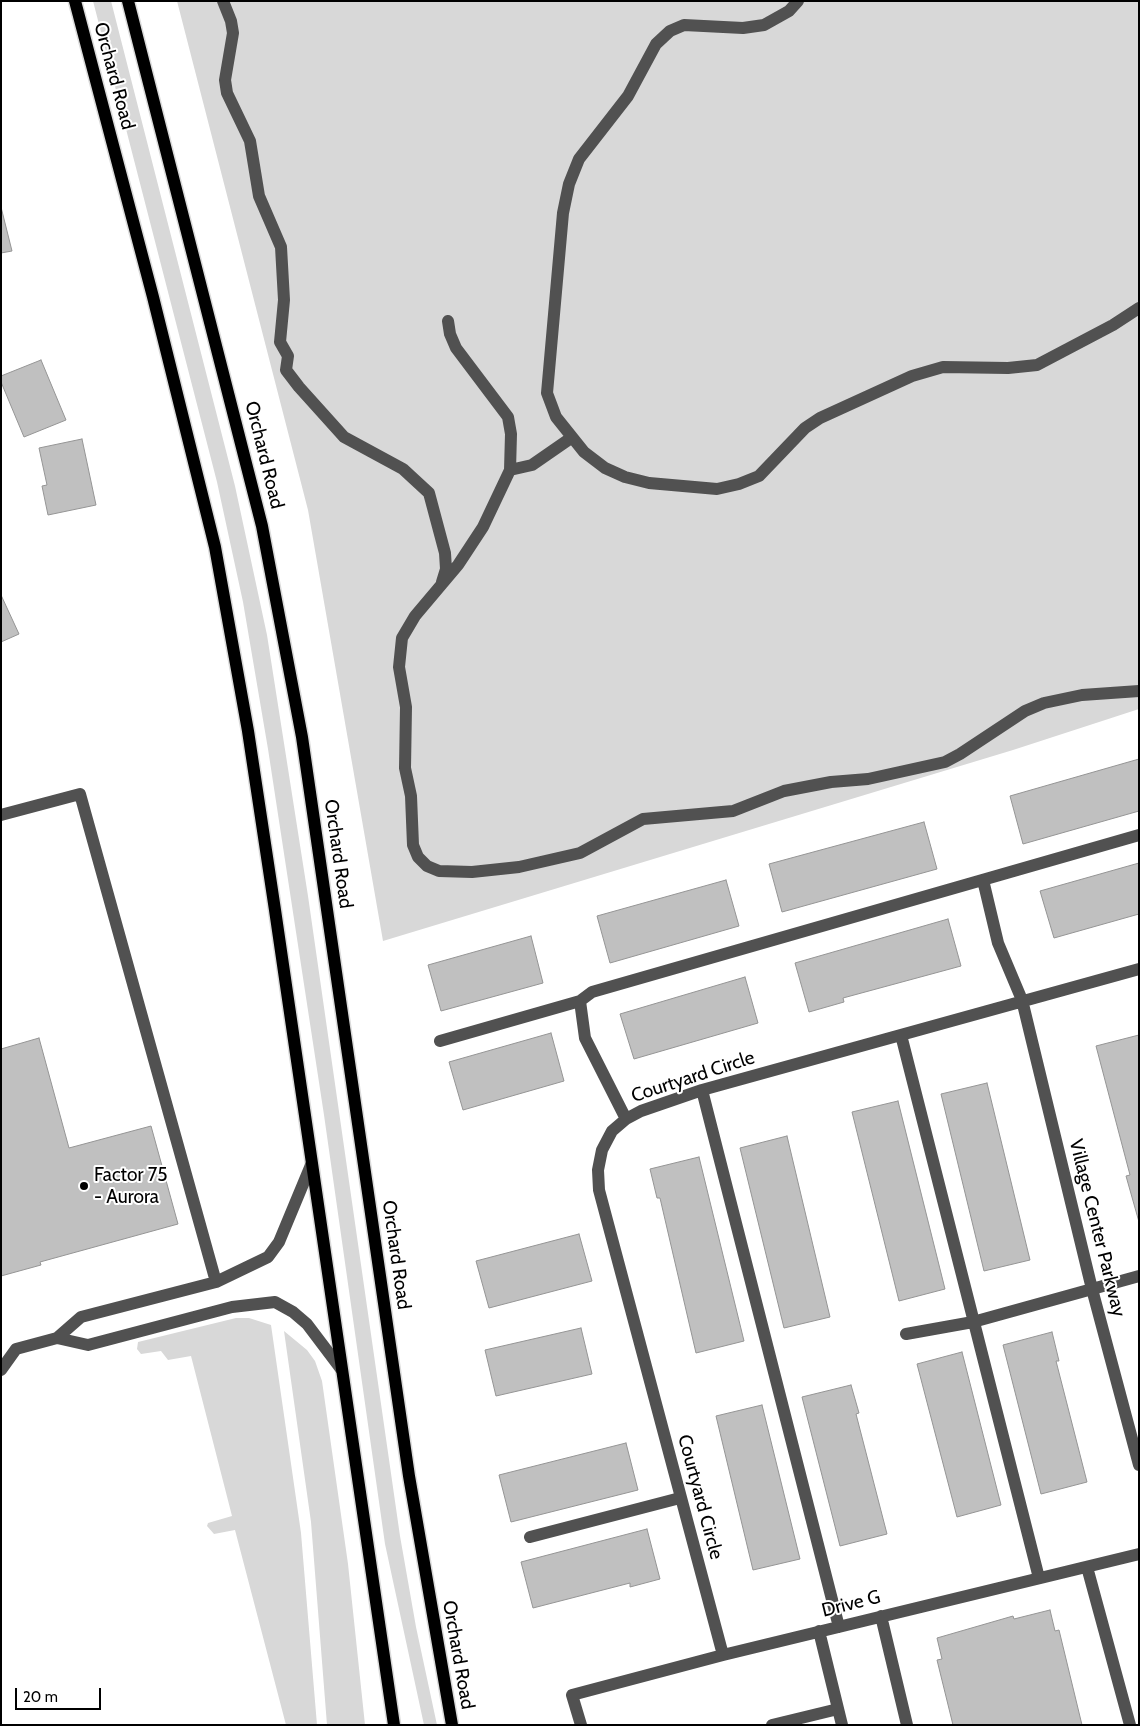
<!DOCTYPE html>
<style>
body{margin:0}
#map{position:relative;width:1140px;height:1726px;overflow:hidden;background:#fff;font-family:Cabin,sans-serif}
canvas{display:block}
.frame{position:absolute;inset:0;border:2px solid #000;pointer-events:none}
.scale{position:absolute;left:15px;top:1688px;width:86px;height:22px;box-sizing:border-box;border:2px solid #000;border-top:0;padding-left:6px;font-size:15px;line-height:18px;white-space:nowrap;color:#000;-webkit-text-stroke:4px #fff;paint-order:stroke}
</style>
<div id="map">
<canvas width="1140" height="1726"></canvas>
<div class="frame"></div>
<div class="scale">20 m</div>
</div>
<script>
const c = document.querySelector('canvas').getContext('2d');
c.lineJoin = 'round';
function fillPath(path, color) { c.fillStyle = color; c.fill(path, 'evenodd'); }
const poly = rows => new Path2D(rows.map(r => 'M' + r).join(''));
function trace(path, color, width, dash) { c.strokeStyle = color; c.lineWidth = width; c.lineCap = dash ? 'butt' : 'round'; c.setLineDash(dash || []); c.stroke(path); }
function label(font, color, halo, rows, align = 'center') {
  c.font = font + ' Cabin,sans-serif'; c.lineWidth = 4; c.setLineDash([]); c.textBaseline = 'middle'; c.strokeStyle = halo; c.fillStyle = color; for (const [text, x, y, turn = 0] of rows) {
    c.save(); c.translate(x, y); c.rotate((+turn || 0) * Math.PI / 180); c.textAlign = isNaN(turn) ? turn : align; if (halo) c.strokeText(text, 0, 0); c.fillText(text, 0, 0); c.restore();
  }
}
fillPath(poly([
 [93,1,111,1,235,486,267,635,308,896,400,1536,416,1627,437,1725,424,1725,385,1544,324,1115,268,749,243,602,217,482],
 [177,1,1139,1,1139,709,1013,750,383,941,308,510],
 [236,1318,249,1318,271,1325,301,1533,317,1725,286,1725,235,1530,214,1534,207,1526,208,1523,232,1516,191,1356,168,1360,161,1351,141,1354,137,1349,138,1342],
 [284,1331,307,1350,315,1361,322,1381,348,1564,365,1725,327,1725,311,1522]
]), '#d8d8d8');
const building = poly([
 [1,207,12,251,1,253,1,207],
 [41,360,66,420,24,437,1,382,1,376,41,360],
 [82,439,96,505,48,515,42,486,47,485,39,448,82,439],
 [1,595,19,634,1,642,1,595],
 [1139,759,1139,811,1023,844,1010,796,1139,759],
 [924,822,937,869,782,912,769,864,924,822],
 [1139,863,1139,914,1054,938,1040,891,1139,863],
 [726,880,739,926,610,963,597,916,726,880],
 [948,919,961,966,843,998,844,1002,809,1012,795,963,948,919],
 [531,936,543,983,441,1011,428,965,531,936],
 [745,977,758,1023,634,1059,620,1014,745,977],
 [551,1033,564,1081,463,1110,449,1062,551,1033],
 [1139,1035,1139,1222,1126,1176,1130,1175,1096,1046,1139,1035],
 [39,1038,69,1148,151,1126,178,1224,40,1262,41,1265,1,1276,1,1049,39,1038],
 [987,1083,1030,1260,984,1271,941,1094,987,1083],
 [898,1101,945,1289,899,1301,852,1112,898,1101],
 [787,1136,830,1317,784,1328,740,1148,787,1136],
 [699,1157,744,1341,696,1353,660,1198,657,1198,650,1169,699,1157],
 [579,1234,592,1281,489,1308,476,1261,579,1234],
 [581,1328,592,1374,496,1396,485,1350,581,1328],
 [1052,1332,1059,1361,1056,1361,1087,1482,1041,1494,1003,1345,1052,1332],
 [962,1352,1001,1505,957,1517,917,1364,962,1352],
 [851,1385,859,1413,856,1414,887,1534,840,1546,802,1397,851,1385],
 [762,1405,800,1559,753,1570,716,1416,762,1405],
 [626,1443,638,1490,511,1522,499,1475,626,1443],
 [647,1529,660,1579,630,1587,630,1583,533,1608,521,1562,647,1529],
 [1050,1610,1055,1631,1059,1630,1082,1725,953,1725,937,1660,942,1659,937,1638,1013,1616,1014,1619,1050,1610]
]);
fillPath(building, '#c0c0c0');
trace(building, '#959595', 1);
const major = poly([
 [75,1,153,297,215,547,248,731,275,910,394,1725],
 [128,1,262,526,302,737,409,1476,452,1725]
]);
trace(major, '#dbdbdb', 15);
trace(poly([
 [223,1,231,21,233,33,225,80,227,93,250,141,259,196,281,247,284,300,280,342,288,356,286,370,299,387,344,437,403,469,429,493,445,553,446,569,442,582],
 [798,1,789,11,764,25,743,28,684,25,670,31,656,44,628,96,579,159,569,184,563,213,547,393,556,417,584,452,605,468,625,477,649,483,717,489,739,484,759,476,805,428,820,418,912,376,943,367,1008,368,1037,365,1113,325,1139,308],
 [448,321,450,334,456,348,508,417,511,434,510,470],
 [571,438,532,465,510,470,483,527,458,565,415,616,402,638,399,667,406,707,405,768,411,796,413,845,418,857,427,866,439,871,472,872,519,867,580,853,643,819,733,811,784,791,831,782,868,779,945,762,960,754,1025,711,1044,703,1082,695,1139,691],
 [1,815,80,794,216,1282],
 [983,880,998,943,1022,1000,1092,1289,1139,1465],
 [901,1035,1039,1578],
 [440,1041,580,1001],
 [702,1090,839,1627],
 [626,1119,585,1038,580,1001,592,992,1139,835],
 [906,1334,973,1322,1139,1276],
 [57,1338,81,1317,216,1282,268,1257,279,1242,311,1165],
 [1,1370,16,1349,57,1338,88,1345,232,1307,275,1302,293,1312,307,1324,341,1369],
 [530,1537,680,1498],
 [1087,1567,1130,1725],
 [881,1616,907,1725],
 [819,1631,842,1725],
 [723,1655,599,1190,598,1170,602,1150,612,1131,626,1119,641,1111,702,1090,1139,969],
 [581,1725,572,1695,723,1655,1139,1554],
 [772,1725,838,1709]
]), '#515151', 12);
trace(major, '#000', 12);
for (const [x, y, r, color] of [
 [84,1186,5,"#000"]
]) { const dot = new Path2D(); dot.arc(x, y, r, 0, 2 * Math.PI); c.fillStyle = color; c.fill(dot); trace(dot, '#fff', 2); }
label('19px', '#000', '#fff', [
 ["Orchard Road",114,76,75],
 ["Orchard Road",264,455,76],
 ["Orchard Road",338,854,82],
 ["Courtyard Circle",693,1077,-18],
 ["Village Center Parkway",1097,1228,76],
 ["Orchard Road",396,1255,82],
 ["Courtyard Circle",700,1497,75],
 ["Drive G",851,1604,-14],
 ["Orchard Road",458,1655,80]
]);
label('19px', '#000', '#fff', [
 ["Factor 75",94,1175],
 ["- Aurora",94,1197]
], 'left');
</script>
